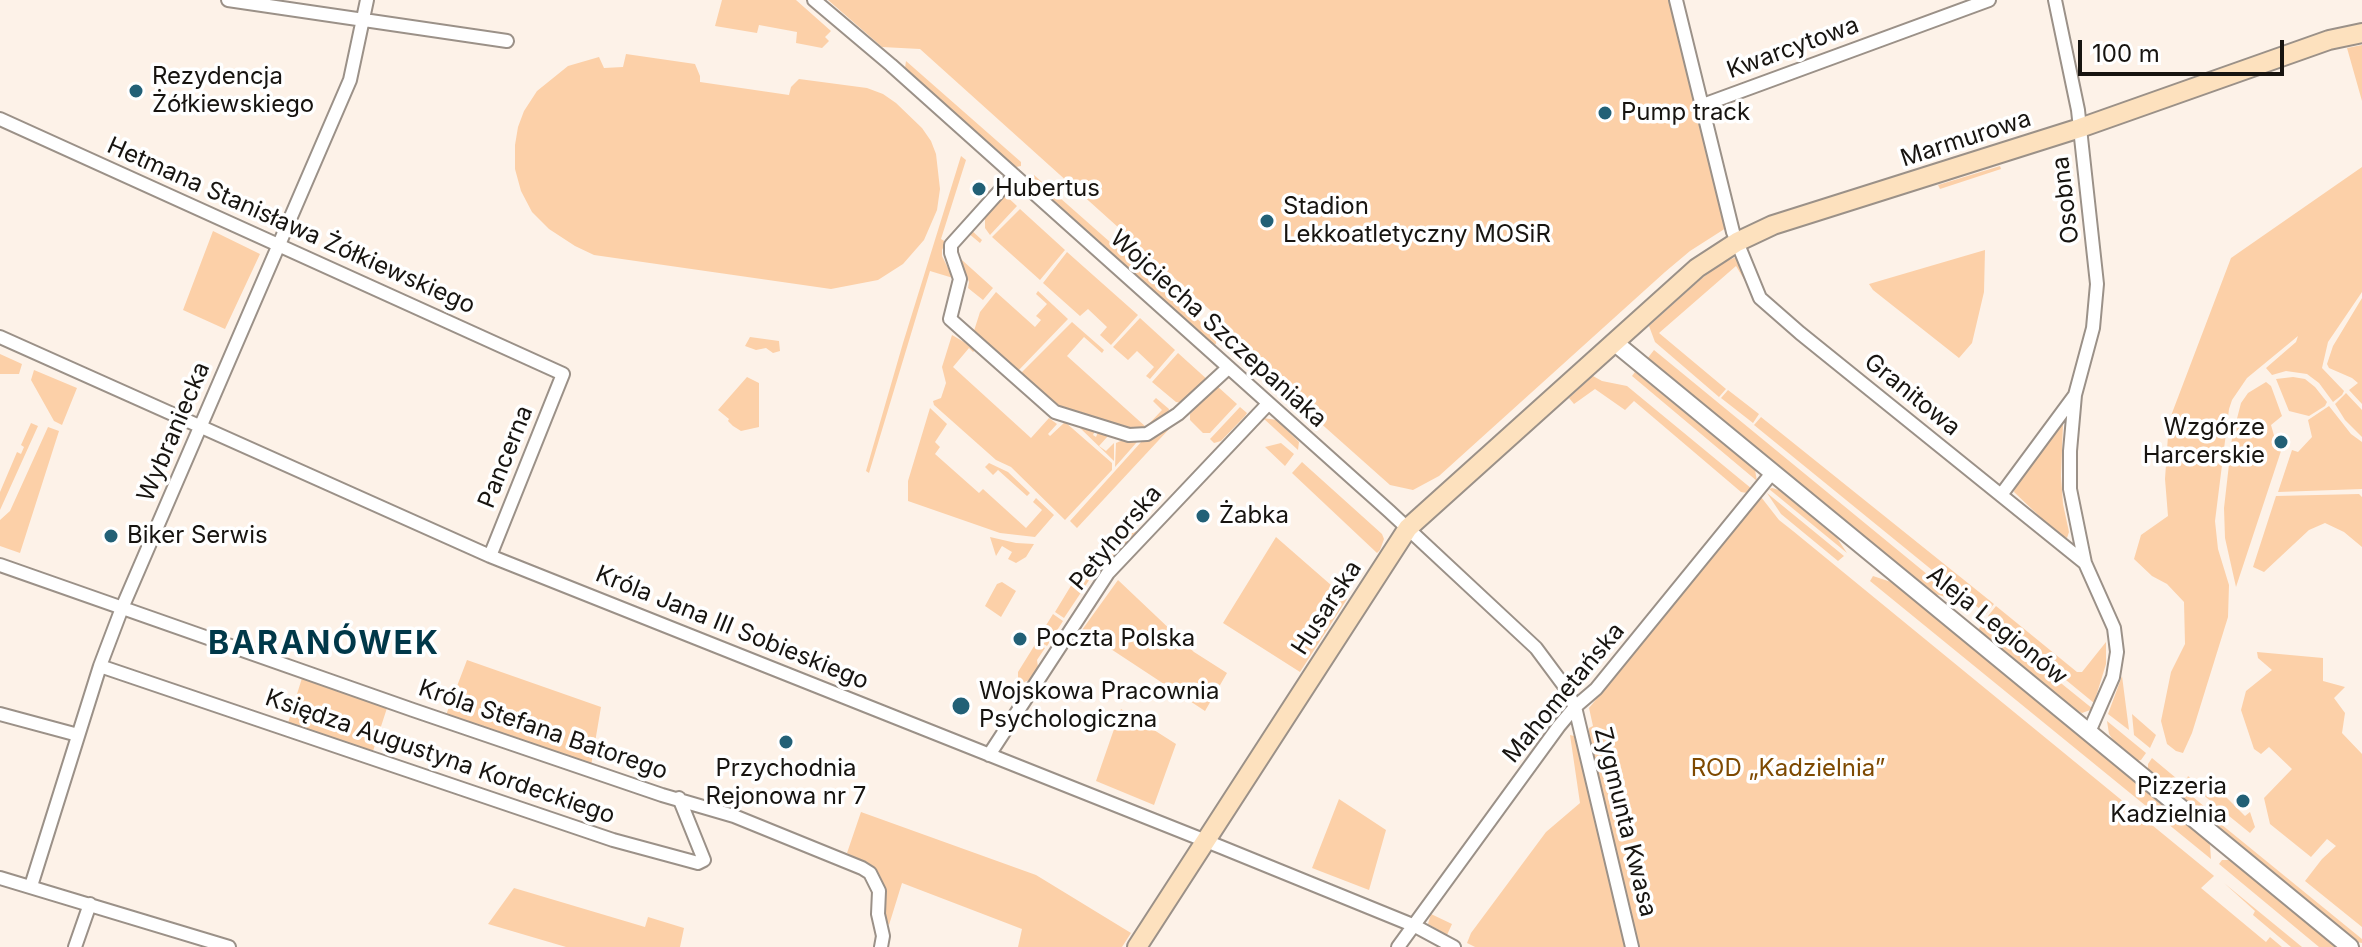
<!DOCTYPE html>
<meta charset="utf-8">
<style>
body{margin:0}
#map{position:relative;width:2362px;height:947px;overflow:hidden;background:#fdf2e8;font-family:Inter,sans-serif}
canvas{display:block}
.scale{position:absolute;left:2078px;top:40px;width:206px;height:36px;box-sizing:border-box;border:4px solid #171410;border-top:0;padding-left:10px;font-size:24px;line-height:28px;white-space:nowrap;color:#171410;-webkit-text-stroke:6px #fff;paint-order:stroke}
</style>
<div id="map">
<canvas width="2362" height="947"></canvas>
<div class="scale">100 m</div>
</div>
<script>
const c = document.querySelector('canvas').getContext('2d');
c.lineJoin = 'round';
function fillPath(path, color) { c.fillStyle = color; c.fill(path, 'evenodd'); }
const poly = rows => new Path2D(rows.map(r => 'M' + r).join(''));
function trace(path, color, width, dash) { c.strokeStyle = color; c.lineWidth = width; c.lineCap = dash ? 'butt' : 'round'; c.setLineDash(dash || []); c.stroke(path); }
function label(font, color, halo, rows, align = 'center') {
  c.font = font + ' Inter,sans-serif'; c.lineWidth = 7; c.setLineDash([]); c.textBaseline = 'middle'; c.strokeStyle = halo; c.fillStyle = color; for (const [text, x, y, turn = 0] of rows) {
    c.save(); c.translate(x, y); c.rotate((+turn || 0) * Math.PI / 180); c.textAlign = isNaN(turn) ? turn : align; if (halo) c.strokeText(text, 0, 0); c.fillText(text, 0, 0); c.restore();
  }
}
fillPath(poly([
 [722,0,796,0,831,31,825,37,829,41,822,48,796,43,797,32,759,25,757,33,715,26],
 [828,0,1671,0,1726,228,1690,251,1665,272,1439,476,1413,490,1390,485,1235,347,1229,327,920,49,882,47],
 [2362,45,2362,101,2347,48],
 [626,54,695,64,700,76,700,82,789,95,791,87,799,79,867,88,883,94,896,103,922,128,931,141,936,154,940,189,937,210,924,240,903,264,878,280,831,289,594,255,575,246,549,229,532,212,521,191,515,169,515,145,518,127,524,111,537,91,568,66,599,57,604,68,623,67],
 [906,61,1021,162,1021,166,1016,167,905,68],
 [961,156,966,160,941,239,946,242,942,250,942,256,953,278,930,271,869,473,866,471,903,343],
 [2000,166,2001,169,1940,189,1938,185],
 [2362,167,2362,292,2328,342,2322,368,2344,391,2342,395,2333,402,2319,383,2307,374,2286,371,2272,375,2266,368,2296,342,2298,336,2247,378,2232,400,2229,409,2215,521,2218,549,2229,585,2228,617,2192,733,2183,753,2176,751,2167,744,2161,721,2171,672,2185,644,2184,602,2167,584,2152,576,2134,559,2141,535,2168,516,2165,479,2169,421,2231,258],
 [1034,175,1212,332,1216,338,1216,344,1214,345,1032,181],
 [1003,193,1017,206,990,235,985,228,985,214],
 [1020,209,1065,250,1040,280,992,237],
 [969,228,982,240,980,243,968,233,952,251,993,288,983,300,968,288,969,282,963,267,952,254,951,250,954,245],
 [213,231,260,254,225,329,183,310],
 [1985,250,1984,292,1972,343,1959,358,1873,290,1869,284],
 [1067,252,1138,315,1111,345,1100,335,1107,327,1088,309,1080,316,1043,283],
 [1736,257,1747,279,1745,281,1736,266,1659,333,1726,389,1719,397,1655,342,1649,326,1701,279,1720,264],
 [1038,291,1068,319,1016,373,973,334,980,312,996,292,1035,327,1041,320,1036,316,1047,304,1036,294],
 [2362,298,2362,404,2349,390,2358,383,2352,378,2329,368,2327,364,2333,346],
 [1140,318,1175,350,1150,379,1146,376,1154,367,1137,351,1128,360,1113,347],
 [1072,322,1104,350,1102,353,1084,337,1067,356,1146,427,1162,410,1153,401,1156,398,1169,409,1168,414,1147,429,1135,432,1054,408,1019,375],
 [952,335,976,349,973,352,969,348,953,367,1031,438,1049,418,1057,424,1048,434,1050,436,1065,422,1112,463,1112,470,1065,520,1011,467,996,460,934,405,933,401,941,398,946,383,942,367],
 [750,337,779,341,780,351,773,353,766,348,756,350,745,346],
 [1654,350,1950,593,1946,597,1935,594,1647,359],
 [1178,353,1209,381,1182,403,1176,402,1152,382],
 [0,354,22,364,19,374,0,374],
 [34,370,77,388,62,425,54,421,31,380],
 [1635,372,1755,470,1757,481,1632,376],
 [1593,376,1602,381,1627,386,1752,489,1747,493,1741,492,1634,401,1625,410,1595,389,1574,404,1569,398],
 [747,377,759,383,759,427,741,431,733,426,728,421,729,419,718,410],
 [2293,377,2305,379,2315,387,2327,402,2325,406,2309,416,2289,411,2276,379],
 [2266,382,2271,386,2282,416,2271,425,2277,446,2282,448,2236,587,2225,538,2224,508,2232,438,2241,403,2248,393],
 [1217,386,1237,404,1210,433,1203,433,1190,420,1190,414],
 [1728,390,1759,414,1753,423,1721,398],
 [2346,393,2362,410,2362,437,2345,420,2335,404],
 [2329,406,2351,434,2362,442,2362,489,2278,492,2292,450,2298,452,2312,437,2308,420],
 [1240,407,1247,413,1245,416,1221,441,1214,443,1210,439],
 [930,408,947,424,935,442,940,447,935,454,979,493,983,489,1026,528,1042,510,1033,502,1036,498,1054,515,1035,537,1000,533,908,501,908,481],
 [1761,417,1994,604,1986,614,1754,425],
 [1263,418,1277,420,1299,442,1298,450],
 [31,423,38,426,0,510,0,492,17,452,21,454,24,447,21,445],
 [2061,423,2063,424,2061,476,2063,504,2069,532,2067,538,2059,535,2014,492,2015,485],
 [1078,426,1095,431,1093,435,1096,437,1098,432,1108,436,1099,446,1106,451,1114,443,1114,461],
 [48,427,59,431,20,553,0,546,0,520,10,511],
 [1171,427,1077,528,1070,521,1142,441],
 [1123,440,1137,442,1115,467,1116,443],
 [1281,443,1294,454,1285,466,1265,447],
 [1302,462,1382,534,1384,539,1380,550,1377,553,1292,473],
 [989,463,1008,472,1030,493,1027,496,998,470,993,475,985,467],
 [1772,488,1779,490,1837,538,1847,553,1769,489],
 [1767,493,1844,556,1838,561,1781,514],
 [2359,494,2362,497,2362,547,2344,532,2325,523,2309,530,2264,572,2253,567,2276,496],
 [1761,497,1779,520,1793,531,2213,875,2214,876,2201,888,2266,942,2270,937,2282,947,1638,947,1587,747,1589,728,1593,726,1589,708],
 [1138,531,1103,568,1096,564,1123,533],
 [990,537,1016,543,1034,544,1026,557,1016,563,1008,559,1012,552,1002,546,996,556],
 [1276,537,1347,599,1300,672,1223,623],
 [1092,566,1101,571,1093,574,1084,588,1073,582,1082,569],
 [1873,576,1894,583,2206,839,2210,845,2211,859,1870,581],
 [1118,580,1194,652,1227,673,1205,711,1082,630],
 [1002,582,1016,591,1001,617,985,606,997,584],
 [1072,584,1082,591,1064,618,1055,612],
 [1996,606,2077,672,2082,672,2106,642,2106,664,2094,703,1988,616],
 [1053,614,1063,621,1047,646,1037,640],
 [1984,621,2093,709,2082,713,2073,708,1978,630],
 [1036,643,1045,648,1037,660,1038,667,1030,680,1018,684,1018,672],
 [2257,652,2323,658,2323,681,2345,687,2334,698,2345,713,2342,733,2362,754,2362,927,2305,881,2322,859,2336,846,2327,839,2311,857,2270,824,2264,798,2292,769,2269,747,2261,754,2254,749,2241,710,2246,691,2272,670,2258,658],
 [467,660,601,707,591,766,446,715],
 [2122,676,2129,730,2108,714],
 [302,678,387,708,373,751,288,723],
 [1121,709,1176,744,1154,805,1096,781],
 [2132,714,2156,735,2150,748,2134,735],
 [2107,721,2146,753,2141,760,2136,761,2117,746,2109,734],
 [1570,735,1574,736,1584,768,1628,947,1475,947,1467,943,1471,933,1546,832,1580,803],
 [2152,758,2176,778,2172,786,2167,787,2148,771,2148,764],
 [2188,776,2210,795,2222,793,2245,816,2250,812,2255,827,2250,833,2186,781],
 [2180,786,2212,813,2211,816,2362,939,2362,943,2356,942,2178,795],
 [1339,799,1386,830,1369,890,1312,868],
 [861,812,1036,875,1131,933,1122,947,1018,947,1022,929,902,883,889,925,883,917,885,889,880,876,869,865,847,853],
 [2222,860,2232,860,2337,947,2319,947,2219,864],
 [2224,883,2302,947,2291,947,2253,915,2255,911],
 [514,888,645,927,648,917,684,928,680,947,566,947,488,924],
 [1431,914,1452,924,1447,935,1428,924]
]), '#fcd0a8');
const minor = poly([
 [228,0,507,41],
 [814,0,891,65,1389,511,1536,648,1565,687,1575,707,1632,947],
 [1676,0,1733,232,1760,298,1800,333,2085,563],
 [2055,0,2078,110,2097,284,2093,328,2075,395,2070,451,2070,489,2085,563,2114,628,2117,652,2113,677,2089,732],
 [1703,105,1989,0],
 [0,119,563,374,490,556],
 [1014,175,951,245,951,253,960,279,950,319,1055,412,1129,435,1147,434,1178,414,1228,368],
 [0,337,490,556,1221,847,1415,926,1454,947],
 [2001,495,2075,395],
 [0,565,413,710,662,795,734,816,862,868,870,873,879,891,878,914,883,936,881,947],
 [100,666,613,840,698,863,704,860,679,798],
 [0,714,78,735],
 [989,755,1108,573,1268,404],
 [0,878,229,947],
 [31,886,100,666,122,608,350,80,367,0],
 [75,947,90,904],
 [1398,947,1559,726,1575,707,1596,689,1772,473]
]);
const tertiary = poly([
 [1614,342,2350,947]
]);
const secondary = poly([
 [1137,947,1408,528,1697,268,1737,242,1773,225,2080,128,2329,40,2362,33]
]);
trace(minor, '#9b9188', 16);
trace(tertiary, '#9b9188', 20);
trace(secondary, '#9b9188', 22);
trace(minor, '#fff', 12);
trace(tertiary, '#fff', 16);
trace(secondary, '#fde1be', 18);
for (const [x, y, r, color] of [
 [136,91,8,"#226076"],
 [1605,113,8,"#226076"],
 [979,189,8,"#226076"],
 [1267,221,8,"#226076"],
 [2281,442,8,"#226076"],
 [1203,516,8,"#226076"],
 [111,536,8,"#226076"],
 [1020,639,8,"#226076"],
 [961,706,10,"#226076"],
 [786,742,8,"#226076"],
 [2243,801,8,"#226076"]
]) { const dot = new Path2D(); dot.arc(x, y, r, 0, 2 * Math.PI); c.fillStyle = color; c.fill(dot); trace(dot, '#fff', 3); }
label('24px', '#171410', '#fff', [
 ["Kwarcytowa",1793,48,-20],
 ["Marmurowa",1966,139,-18],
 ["Osobna",2066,200,-97],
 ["Hetmana Stanisława Żółkiewskiego",291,226,24],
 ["Wojciecha Szczepaniaka",1218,329,42],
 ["Granitowa",1912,395,39],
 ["Wybraniecka",174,432,-67],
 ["Pancerna",506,457,-68],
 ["Petyhorska",1116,538,-50],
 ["Husarska",1327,608,-57],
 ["Aleja Legionów",1997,626,39],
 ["Króla Jana III Sobieskiego",732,628,22],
 ["Mahometańska",1564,693,-50],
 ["Króla Stefana Batorego",543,730,19],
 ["Księdza Augustyna Kordeckiego",440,757,19],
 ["Zygmunta Kwasa",1625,822,76]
]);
label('24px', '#171410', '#fff', [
 ["Rezydencja",152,77],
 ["Żółkiewskiego",152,105],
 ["Pump track",1621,113],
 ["Hubertus",995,189],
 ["Stadion",1283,207],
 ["Lekkoatletyczny MOSiR",1283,235],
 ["Wzgórze",2265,428,"right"],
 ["Harcerskie",2265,456,"right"],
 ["Żabka",1219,516],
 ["Biker Serwis",127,536],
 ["Poczta Polska",1036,639],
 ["Wojskowa Pracownia",979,692],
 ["Psychologiczna",979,720],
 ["Przychodnia",786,769,"center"],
 ["Rejonowa nr 7",786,797,"center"],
 ["Pizzeria",2227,787,"right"],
 ["Kadzielnia",2227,815,"right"]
], 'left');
label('24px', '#7e4901', '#fff', [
 ["ROD „Kadzielnia”",1788,769]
]);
c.letterSpacing = '2px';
label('bold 32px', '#003849', '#fff', [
 ["BARANÓWEK",324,644]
]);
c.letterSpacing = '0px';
</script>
